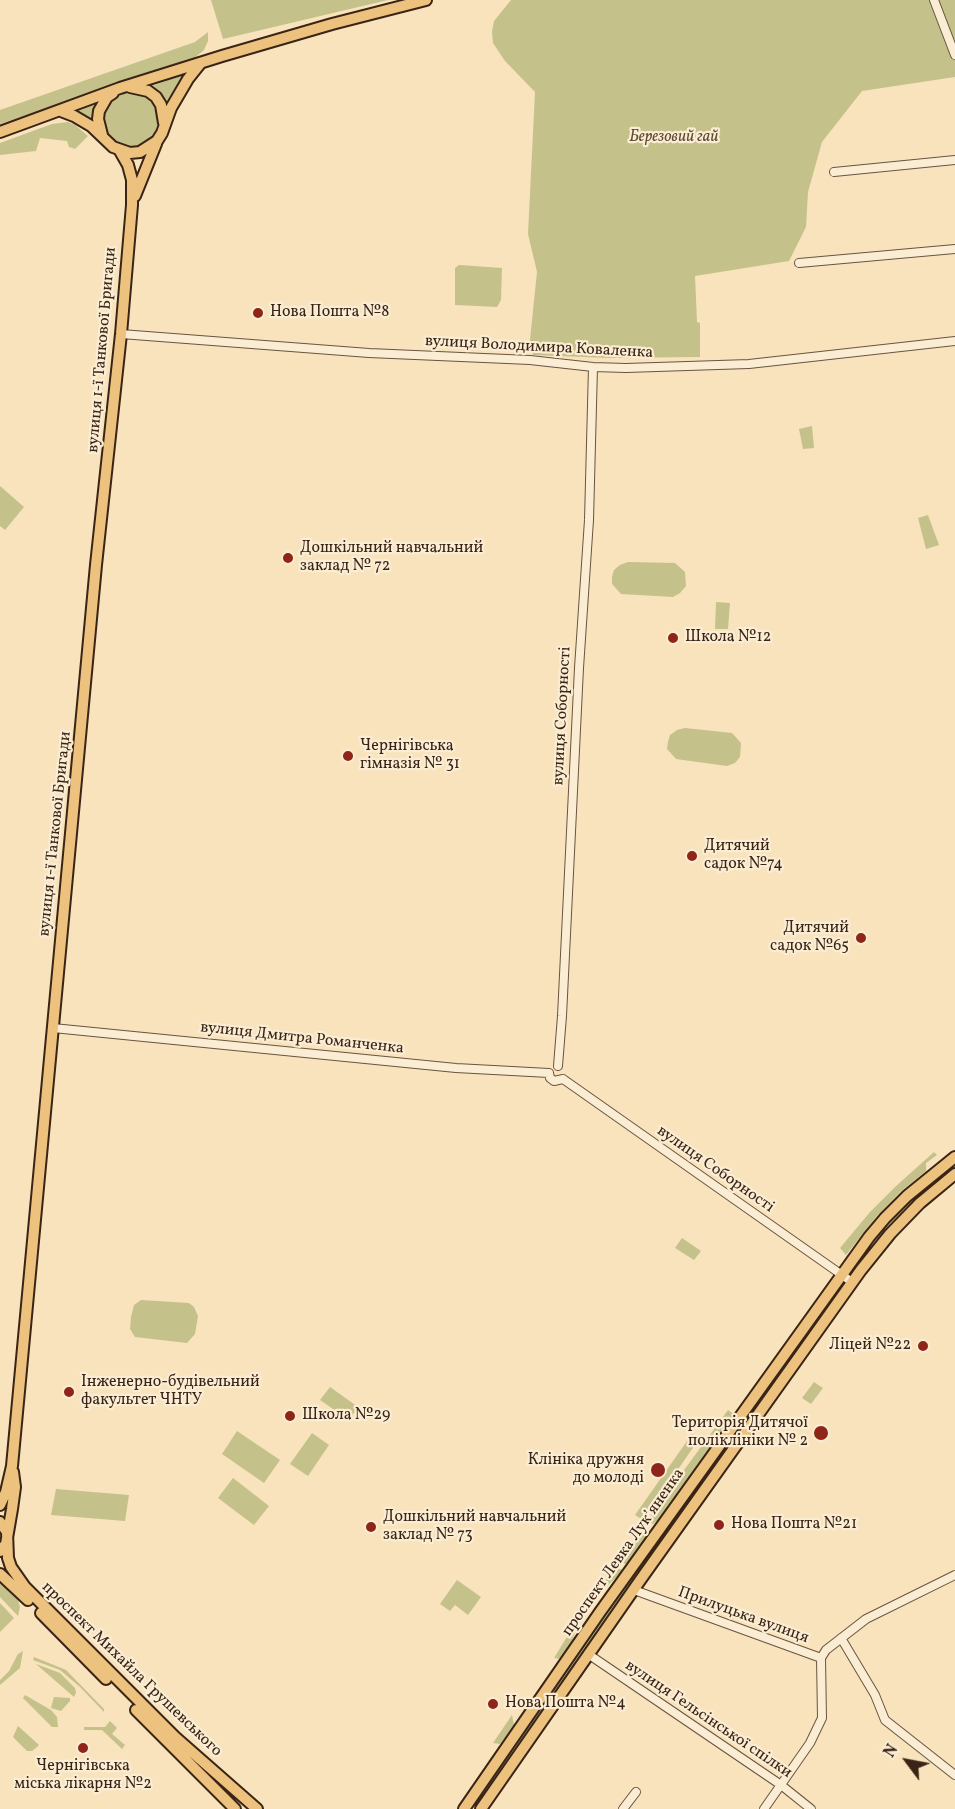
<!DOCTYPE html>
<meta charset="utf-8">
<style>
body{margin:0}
#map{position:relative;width:955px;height:1809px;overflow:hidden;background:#f8e3bc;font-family:Vollkorn,serif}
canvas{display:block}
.north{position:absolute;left:877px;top:1731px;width:60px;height:60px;-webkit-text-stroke:4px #faedd3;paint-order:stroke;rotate:302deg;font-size:16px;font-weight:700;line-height:24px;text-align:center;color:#3a2416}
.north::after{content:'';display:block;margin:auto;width:21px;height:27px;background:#3a2416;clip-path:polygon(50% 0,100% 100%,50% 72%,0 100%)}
</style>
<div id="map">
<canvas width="955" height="1809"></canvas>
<div class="north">N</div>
</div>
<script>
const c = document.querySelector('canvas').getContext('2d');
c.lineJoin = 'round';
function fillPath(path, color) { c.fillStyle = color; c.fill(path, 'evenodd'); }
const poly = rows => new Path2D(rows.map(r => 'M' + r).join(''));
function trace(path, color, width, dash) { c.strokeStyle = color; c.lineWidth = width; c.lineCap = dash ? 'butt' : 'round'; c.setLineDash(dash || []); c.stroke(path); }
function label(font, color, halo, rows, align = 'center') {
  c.font = font + ' Vollkorn,serif'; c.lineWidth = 4.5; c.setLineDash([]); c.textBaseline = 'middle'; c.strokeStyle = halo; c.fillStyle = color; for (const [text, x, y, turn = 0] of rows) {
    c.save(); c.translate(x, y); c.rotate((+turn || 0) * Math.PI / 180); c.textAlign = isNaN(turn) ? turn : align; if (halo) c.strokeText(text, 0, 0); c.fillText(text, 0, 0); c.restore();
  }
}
fillPath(poly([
 [211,0,388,0,223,39],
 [511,0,955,0,955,77,862,91,822,142,808,192,806,227,789,261,695,276,697,322,700,323,700,357,609,358,533,355,530,340,537,272,528,234,535,92,505,61,493,43,492,32,494,21],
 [208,32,208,41,204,50,192,60,0,124,0,110,195,42],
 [183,75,166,102,161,93,152,86],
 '104 120a27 27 0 1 1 54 0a27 27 0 1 1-54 0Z',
 [97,103,92,122,76,111],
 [68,122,75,125,88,136,75,149,69,147,67,141,40,138,36,151,0,155,0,143,52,124],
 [459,265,502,268,501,300,497,307,455,305,455,268],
 [812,426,814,448,803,449,799,429],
 [0,486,24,507,5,530,0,526],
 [928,515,939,545,926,549,918,518],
 [628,562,675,563,685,572,686,586,680,593,673,597,621,594,612,584,612,577,614,570,620,565],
 [716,602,730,603,728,629,715,629],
 [685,728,732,733,741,743,740,757,735,763,727,766,676,759,667,749,668,742,670,735,677,730],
 [934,1152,937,1155,926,1163,926,1171,900,1192,876,1217,846,1255,840,1248,870,1212,895,1187],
 [955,1162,955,1167,891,1223,859,1263,857,1261,886,1223],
 [682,1238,701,1251,694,1260,675,1248],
 [832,1295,835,1297,833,1301,750,1418,747,1416],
 [141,1300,189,1303,194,1307,198,1316,195,1334,187,1343,135,1337,130,1329,131,1317,134,1305],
 [814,1382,823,1388,811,1404,802,1398],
 [330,1387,358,1407,349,1420,320,1400],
 [728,1410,735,1415,660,1518,653,1524,646,1522],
 [744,1421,746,1423,707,1478,639,1573,636,1571],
 [237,1431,280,1460,264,1483,222,1454],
 [312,1433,329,1445,308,1476,290,1464],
 [692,1434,699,1439,643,1520,635,1515],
 [233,1478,269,1506,254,1525,218,1498],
 [56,1489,129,1495,125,1521,51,1515],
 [643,1528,647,1533,646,1539,627,1565,620,1561],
 [616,1566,623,1571,607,1586,603,1584],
 [632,1576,635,1578,472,1809,469,1809],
 [457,1580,481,1597,468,1615,455,1605,450,1611,440,1604],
 [0,1581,18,1600,20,1607,18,1616,0,1597],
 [0,1603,14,1618,0,1632],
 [573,1627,576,1630,569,1648,561,1659,554,1658],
 [23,1651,20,1668,0,1685,0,1680,9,1671,18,1654],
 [34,1657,66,1670,104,1709,104,1712,80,1687,60,1670,33,1660],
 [36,1664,60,1673,75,1688,76,1693,74,1697],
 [25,1695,51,1710,57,1717,58,1727,52,1727,23,1698],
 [54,1697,70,1698,70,1701,61,1711,51,1708],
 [512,1715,514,1725,500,1744,493,1743],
 [110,1721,117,1728,112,1734,125,1745,122,1749,102,1730,84,1730,84,1727,105,1727],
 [18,1726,39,1745,37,1747,32,1751,27,1751,13,1737]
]), '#c5c18b');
const minor = poly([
 [934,0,955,55],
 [834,172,955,160],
 [799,263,955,249],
 [121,334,369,353,530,360,593,367,626,368,749,364,955,341],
 [53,1028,456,1068,549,1073],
 [558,1066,562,1016,579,668,589,520,593,367],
 [549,1073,550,1078,554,1081,563,1079],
 [563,1079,852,1282],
 [634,1590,821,1658,822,1718,810,1743,764,1809],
 [841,1638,875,1695,885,1720,955,1775],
 [588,1654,781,1785,811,1809],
 [821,1658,826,1650,866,1619,955,1575],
 [623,1809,636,1792]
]);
const major = poly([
 [130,87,148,91,156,97,161,105,164,123],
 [61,111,74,116,91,126,113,147,130,153,140,152,157,141,162,133,171,108,188,79,200,64],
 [0,132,120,88,222,56,332,24,426,0],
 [102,135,98,119,99,111,107,97,113,93],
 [135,196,156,144],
 [0,1505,6,1492,12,1466,96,565,121,334,132,205,132,180,128,165,120,151],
 [0,1522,7,1532,8,1558,11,1567,25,1587,175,1737,257,1809],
 [0,1551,6,1544,12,1509,15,1487,13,1472],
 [0,1574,28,1600],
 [41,1613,106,1679],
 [136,1710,235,1809],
 [464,1809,600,1612,869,1237,885,1218,907,1196,955,1157],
 [481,1809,641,1579,861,1270,890,1234,920,1203,955,1174]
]);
trace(minor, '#6a5440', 10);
trace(major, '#3a2416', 14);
trace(minor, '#faedd3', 8);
trace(major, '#ecc27e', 10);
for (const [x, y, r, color] of [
 [258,313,6,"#8f2418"],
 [288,558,6,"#8f2418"],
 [673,638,6,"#8f2418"],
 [348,756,6,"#8f2418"],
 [692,856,6,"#8f2418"],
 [861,938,6,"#8f2418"],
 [923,1346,6,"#8f2418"],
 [69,1392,6,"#8f2418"],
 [290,1416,6,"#8f2418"],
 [821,1433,8,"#8f2418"],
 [658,1470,8,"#8f2418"],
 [719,1525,6,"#8f2418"],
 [371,1527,6,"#8f2418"],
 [493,1704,6,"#8f2418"],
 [83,1748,6,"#8f2418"]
]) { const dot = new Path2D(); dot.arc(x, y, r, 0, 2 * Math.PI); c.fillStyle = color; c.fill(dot); trace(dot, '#faedd3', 2); }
label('italic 16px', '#5d4b33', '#faedd3', [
 ["Березовий гай",674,138]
]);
label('16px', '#3a2416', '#faedd3', [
 ["Нова Пошта №8",270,313],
 ["Дошкільний навчальний",300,549],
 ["заклад № 72",300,567],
 ["Школа №12",685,638],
 ["Чернігівська",360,747],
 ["гімназія № 31",360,765],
 ["Дитячий",704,847],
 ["садок №74",704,865],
 ["Дитячий",849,929,"right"],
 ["садок №65",849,947,"right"],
 ["Ліцей №22",911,1346,"right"],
 ["Інженерно-будівельний",81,1383],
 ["факультет ЧНТУ",81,1401],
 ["Школа №29",302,1416],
 ["Територія Дитячої",808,1424,"right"],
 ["поліклініки № 2",808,1442,"right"],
 ["Клініка дружня",644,1461,"right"],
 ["до молоді",644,1479,"right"],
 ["Дошкільний навчальний",383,1518],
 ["заклад № 73",383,1536],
 ["Нова Пошта №21",731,1525],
 ["Нова Пошта №4",505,1704],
 ["Чернігівська",83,1767,"center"],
 ["міська лікарня №2",83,1785,"center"]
], 'left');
label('16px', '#3a2416', '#faedd3', [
 ["вулиця Володимира Коваленка",539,348,3],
 ["вулиця 1-ї Танкової Бригади",103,350,-85],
 ["вулиця Соборності",563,716,-87],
 ["вулиця 1-ї Танкової Бригади",56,834,-84],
 ["вулиця Дмитра Романченка",302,1039,6],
 ["вулиця Соборності",715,1170,35],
 ["проспект Левка Лукʼяненка",624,1553,-55],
 ["Прилуцька вулиця",743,1616,20],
 ["проспект Михайла Грушевського",131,1670,44],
 ["вулиця Гельсінської спілки",708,1720,34]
]);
</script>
